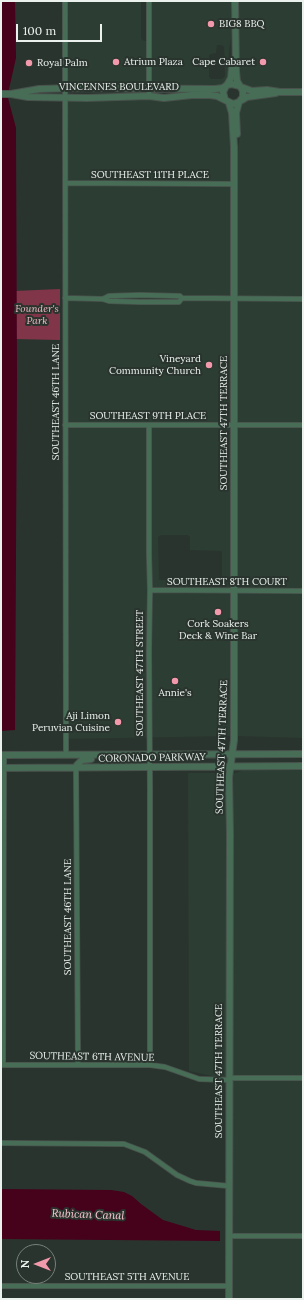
<!DOCTYPE html>
<style>
body{margin:0}
#map{position:relative;width:304px;height:1300px;overflow:hidden;background:#2a342e;font-family:Lora,serif}
canvas{display:block}
.frame{position:absolute;inset:0;border:2px solid #ebf1ed;pointer-events:none}
.north{position:absolute;left:16px;top:1244px;width:40px;height:40px;box-sizing:border-box;background:#2a342e;border:1px solid #77807a;border-radius:50%;rotate:270deg;font-size:11px;font-weight:700;line-height:16px;text-align:center;color:#ebf1ed}
.north::after{content:'';display:block;margin:auto;width:14px;height:18px;background:#f29aac;clip-path:polygon(50% 0,100% 100%,50% 72%,0 100%)}
.scale{position:absolute;left:16px;top:24px;width:86px;height:18px;box-sizing:border-box;border:2px solid #ebf1ed;border-top:0;padding-left:5px;font-size:12px;line-height:14px;white-space:nowrap;color:#ebf1ed;-webkit-text-stroke:3px #2a342e;paint-order:stroke}
</style>
<div id="map">
<canvas width="304" height="1300"></canvas>
<div class="frame"></div>
<div class="north">N</div>
<div class="scale">100 m</div>
</div>
<script>
const c = document.querySelector('canvas').getContext('2d');
c.lineJoin = 'round';
function fillPath(path, color) { c.fillStyle = color; c.fill(path, 'evenodd'); }
const poly = rows => new Path2D(rows.map(r => 'M' + r).join(''));
function trace(path, color, width, dash) { c.strokeStyle = color; c.lineWidth = width; c.lineCap = dash ? 'butt' : 'round'; c.setLineDash(dash || []); c.stroke(path); }
function label(font, color, halo, rows, align = 'center') {
  c.font = font + ' Lora,serif'; c.lineWidth = 4; c.setLineDash([]); c.textBaseline = 'middle'; c.strokeStyle = halo; c.fillStyle = color; for (const [text, x, y, turn = 0] of rows) {
    c.save(); c.translate(x, y); c.rotate((+turn || 0) * Math.PI / 180); c.textAlign = isNaN(turn) ? turn : align; if (halo) c.strokeText(text, 0, 0); c.fillText(text, 0, 0); c.restore();
  }
}
fillPath(poly([
 [67,1,141,1,141,38,142,40,146,41,148,40,149,1,232,1,231,39,229,51,228,77,225,83,222,86,210,87,193,85,67,85],
 [217,45,222,45,224,47,225,76,222,79,211,79,209,77,209,55,211,54,216,53],
 [239,1,303,1,303,89,282,89,267,87,252,88,243,85,241,82,239,71],
 [280,95,303,95,303,738,237,736,237,184,238,150,240,136,240,113,242,104,246,101],
 [192,98,216,98,226,105,229,113,231,149,231,736,63,739,67,101,149,99,167,101],
 [161,535,188,535,190,537,190,550,221,551,222,552,222,578,217,581,159,580,158,537],
 [303,769,303,1299,232,1299,233,774,243,770],
 [188,773,226,773,226,1079,189,1071]
]), '#2c3d33');
fillPath(poly([
 [60,289,60,340,15,339,14,291]
]), '#813549');
fillPath(poly([
 [1,1,15,1,16,58,9,89,8,98,16,128,17,377,15,730,1,731],
 [1,1189,111,1190,124,1192,132,1196,141,1204,163,1220,196,1230,220,1231,220,1241,1,1239]
]), '#46011b');
const minor = poly([
 [65,1,66,755],
 [149,96,149,1],
 [66,183,234,184],
 [65,298,103,299,109,301,139,302,179,302,182,298],
 [103,299,109,296,139,295,180,296,182,298,303,299],
 [65,425,303,425],
 [149,425,149,554,150,590,149,651,150,790,150,1065],
 [150,590,303,591],
 [76,769,78,1065],
 [1,1065,150,1065,165,1067,199,1079,229,1080],
 [3,1065,4,755],
 [229,1078,303,1078],
 [1,1143,124,1144,145,1152,177,1175,190,1181,196,1183,229,1186],
 [229,1236,303,1236],
 [1,1286,229,1286]
]);
const tertiary = poly([
 [235,1,236,71,237,81,240,86],
 [227,85,231,78,232,67],
 [241,87,252,91,267,90,280,92,303,92],
 [1,94,11,94,39,89,75,88,215,89,223,88,227,85,232,84,240,86,243,91,243,97,239,102,233,104,225,100,223,92,226,86],
 [11,94,28,97,87,98,149,96,164,98,192,95,210,95,217,96,225,100],
 [242,100,247,97,276,93],
 [237,134,236,113,239,102],
 [1,755,303,754],
 [1,768,303,766],
 [76,769,77,765,82,760,91,759],
 [229,1299,230,834,229,777,234,740,234,147,232,113,229,103]
]);
trace(minor, '#49524d', 6);
trace(tertiary, '#49524d', 8);
trace(minor, '#476d56', 4.5);
trace(tertiary, '#476d56', 6);
for (const [x, y, r, color] of [
 [211,24,4,"#f29aac"],
 [116,62,4,"#f29aac"],
 [263,62,4,"#f29aac"],
 [29,63,4,"#f29aac"],
 [209,365,4,"#f29aac"],
 [218,612,4,"#f29aac"],
 [175,681,4,"#f29aac"],
 [118,722,4,"#f29aac"]
]) { const dot = new Path2D(); dot.arc(x, y, r, 0, 2 * Math.PI); c.fillStyle = color; c.fill(dot); trace(dot, '#2a342e', 1.5); }
label('10px', '#ebf1ed', '#2a342e', [
 ["BIG8 BBQ",219,24],
 ["Atrium Plaza",124,62],
 ["Cape Cabaret",255,62,"right"],
 ["Royal Palm",37,63],
 ["Vineyard",201,359,"right"],
 ["Community Church",201,371,"right"],
 ["Cork Soakers",218,624,"center"],
 ["Deck & Wine Bar",218,636,"center"],
 ["Annie's",175,693,"center"],
 ["Aji Limon",110,716,"right"],
 ["Peruvian Cuisine",110,728,"right"]
], 'left');
label('10px', '#ebf1ed', '#2a342e', [
 ["VINCENNES BOULEVARD",119,87],
 ["SOUTHEAST 11TH PLACE",150,175],
 ["SOUTHEAST 46TH LANE",56,402,-90],
 ["SOUTHEAST 9TH PLACE",148,416],
 ["SOUTHEAST 47TH TERRACE",224,423,-90],
 ["SOUTHEAST 8TH COURT",227,582],
 ["SOUTHEAST 47TH STREET",140,673,-90],
 ["SOUTHEAST 47TH TERRACE",222,747,-88],
 ["CORONADO PARKWAY",152,758,-1],
 ["SOUTHEAST 46TH LANE",68,917,-90],
 ["SOUTHEAST 6TH AVENUE",92,1057,1],
 ["SOUTHEAST 47TH TERRACE",219,1071,-90],
 ["SOUTHEAST 5TH AVENUE",127,1277]
]);
label('italic 10px', '#efbac4', '#2a342e', [
 ["Founder's",37,309],
 ["Park",37,321]
]);
label('italic 11px', '#fcc6d0', '#2a342e', [
 ["Rubican Canal",88,1215,2]
]);
</script>
